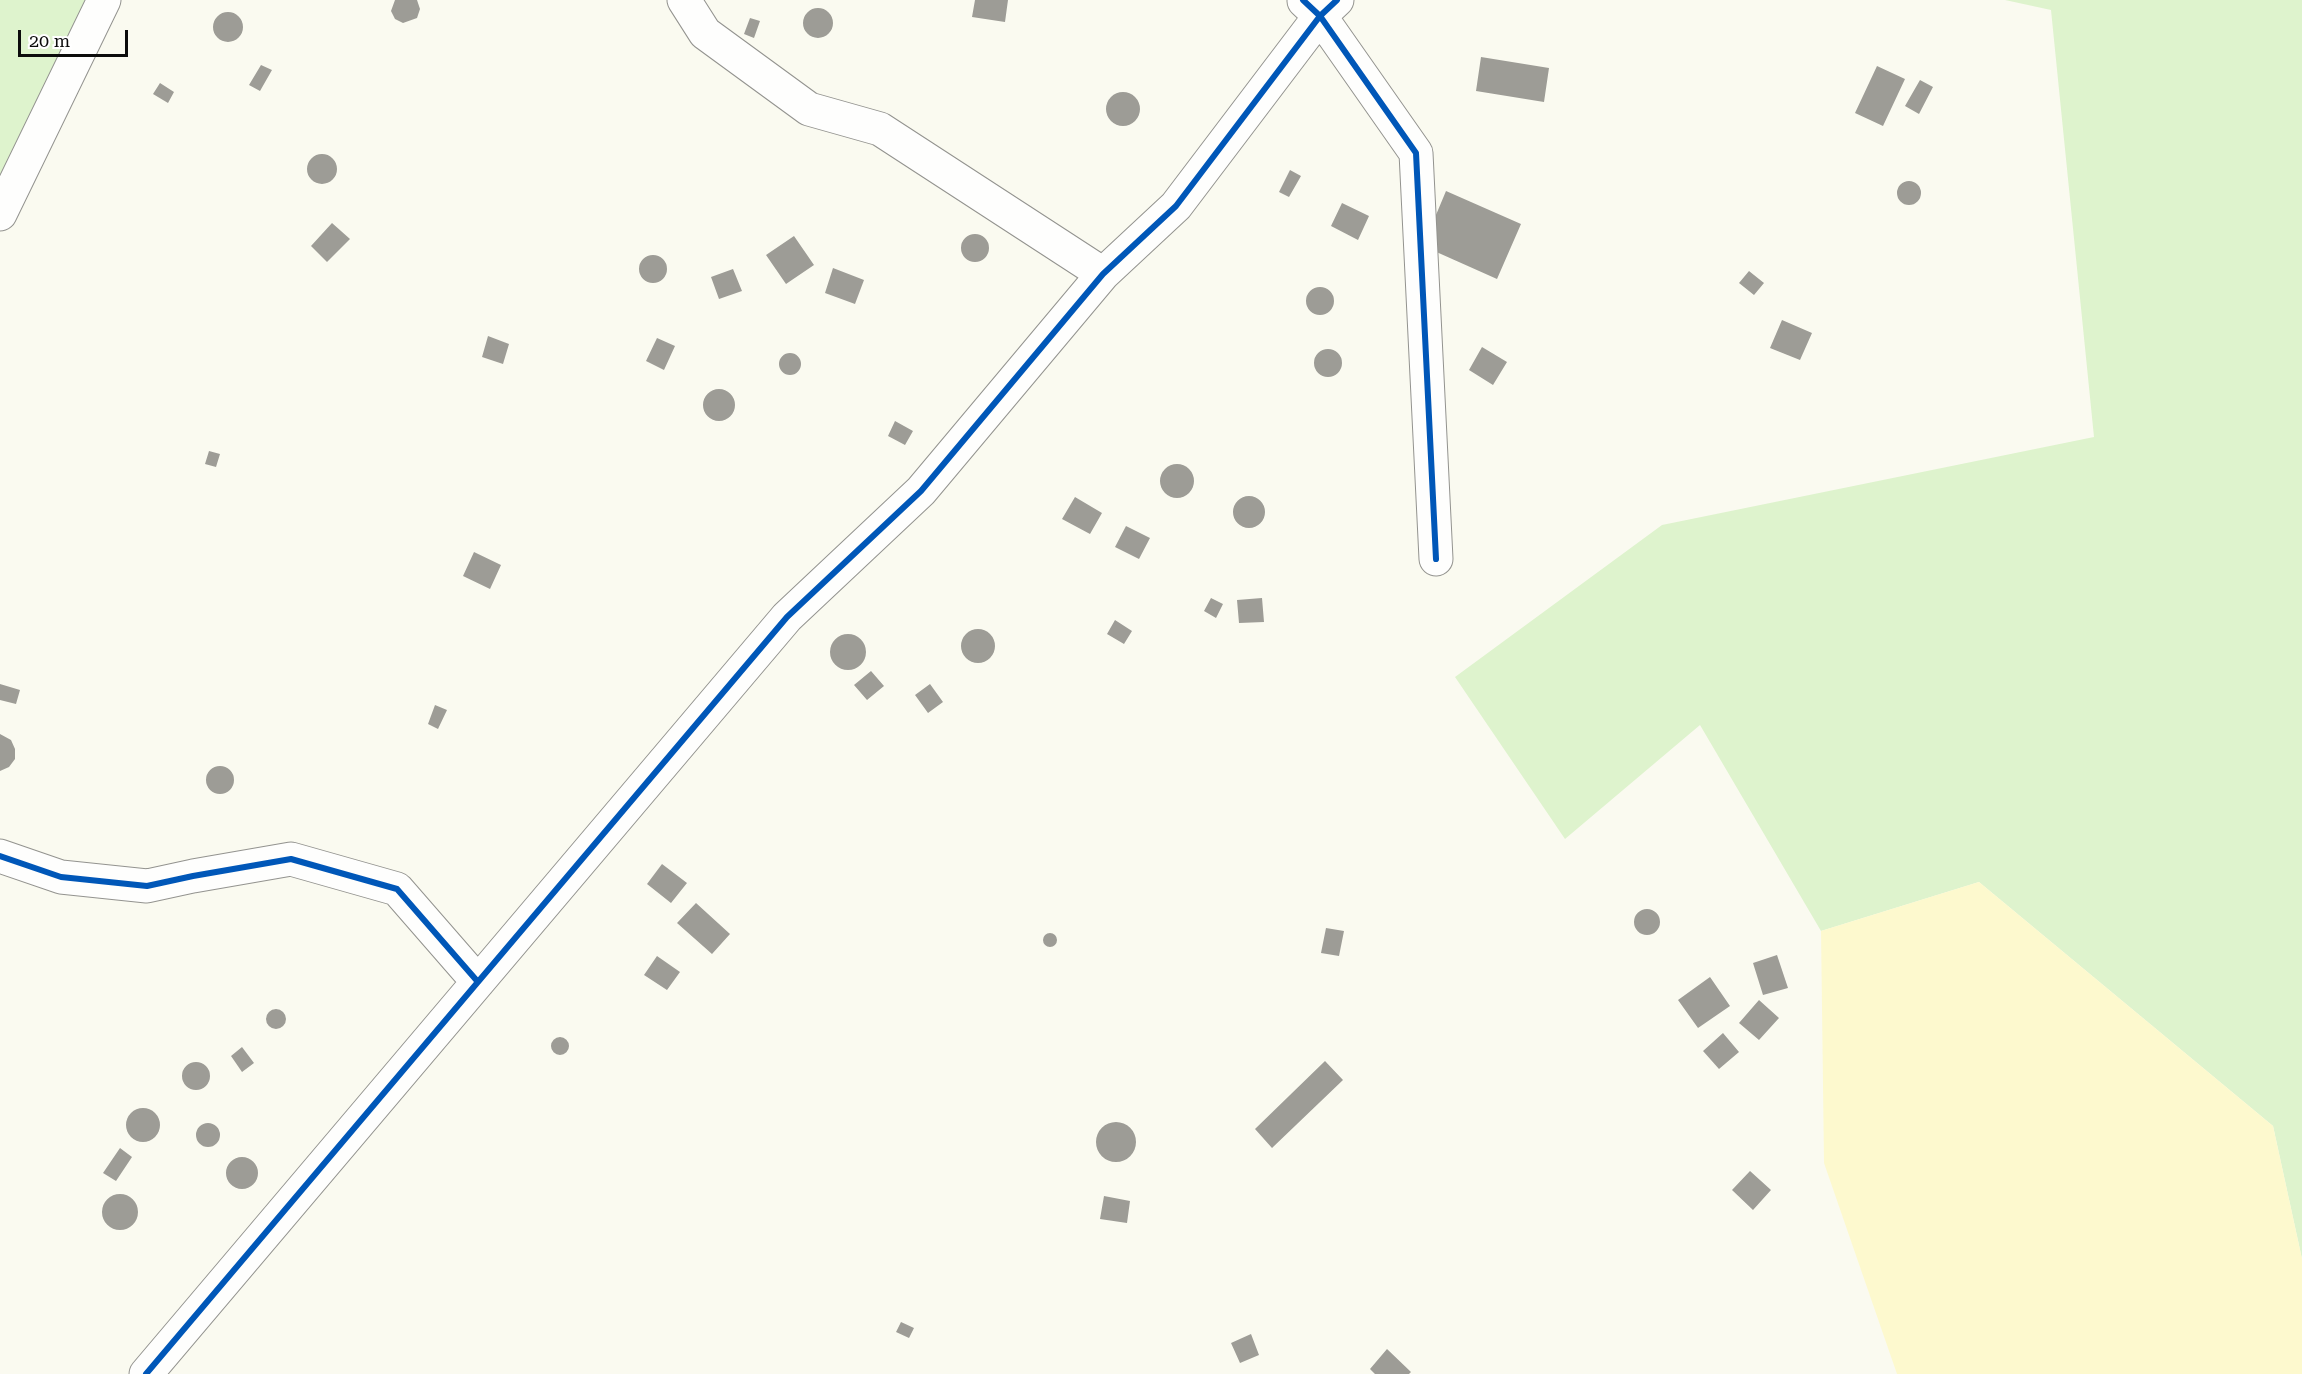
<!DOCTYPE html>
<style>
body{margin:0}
#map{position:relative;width:2302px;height:1374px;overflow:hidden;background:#fafaf0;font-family:"Roboto Serif",serif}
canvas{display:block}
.scale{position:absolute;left:18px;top:30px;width:110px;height:27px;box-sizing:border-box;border:3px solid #0c0c0c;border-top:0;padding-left:8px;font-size:18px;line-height:21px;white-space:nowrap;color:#0c0c0c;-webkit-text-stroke:4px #fff;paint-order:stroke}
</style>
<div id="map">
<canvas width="2302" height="1374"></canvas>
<div class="scale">20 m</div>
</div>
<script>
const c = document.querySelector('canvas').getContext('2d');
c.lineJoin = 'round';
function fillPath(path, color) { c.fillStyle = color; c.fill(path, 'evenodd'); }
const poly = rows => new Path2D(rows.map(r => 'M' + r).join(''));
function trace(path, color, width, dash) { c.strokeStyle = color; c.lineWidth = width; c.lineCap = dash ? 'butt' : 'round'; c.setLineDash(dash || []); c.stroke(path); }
fillPath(poly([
 [0,0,106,0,0,200],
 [2005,0,2302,0,2302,1259,2273,1126,1979,882,1821,931,1700,725,1565,839,1455,677,1662,525,2094,437,2051,10]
]), '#def3cd');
fillPath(poly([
 [1979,882,2273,1126,2302,1259,2302,1374,1897,1374,1824,1163,1821,931]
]), '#fdf9ce');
fillPath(poly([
 [395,0,417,0,420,9,417,18,403,23,395,19,391,11],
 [975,0,1008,0,1005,22,972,17],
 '803 23a15 15 0 1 1 30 0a15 15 0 1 1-30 0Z',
 '213 27a15 15 0 1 1 30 0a15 15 0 1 1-30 0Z',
 [750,18,760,21,754,38,744,34],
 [1481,57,1549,68,1544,102,1476,91],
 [261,65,272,70,260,91,249,85],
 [1877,66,1905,79,1883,126,1855,113],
 [1920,80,1933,87,1919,114,1905,106],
 [160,83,174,92,168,103,153,94],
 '1106 109a17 17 0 1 1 34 0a17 17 0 1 1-34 0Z',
 '307 169a15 15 0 1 1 30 0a15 15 0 1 1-30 0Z',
 [1290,170,1301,176,1289,197,1279,192],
 '1897 193a12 12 0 1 1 24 0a12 12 0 1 1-24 0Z',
 [1446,191,1521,224,1497,279,1423,246],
 [1342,203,1369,216,1358,240,1331,226],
 [332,223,350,239,327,262,311,246],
 '961 248a14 14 0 1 1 28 0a14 14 0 1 1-28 0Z',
 [794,236,814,265,786,284,766,255],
 '639 269a14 14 0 1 1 28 0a14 14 0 1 1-28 0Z',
 [833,268,864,280,855,304,825,293],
 [733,269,742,291,719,299,711,277],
 [1749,271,1764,283,1754,295,1739,283],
 '1306 301a14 14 0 1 1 28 0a14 14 0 1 1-28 0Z',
 [1782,320,1812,333,1800,360,1770,348],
 [488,336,509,344,503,364,482,357],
 [657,338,675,346,664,370,646,361],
 [1482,347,1507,362,1493,385,1469,370],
 '1314 363a14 14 0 1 1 28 0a14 14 0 1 1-28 0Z',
 '779 364a11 11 0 1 1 22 0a11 11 0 1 1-22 0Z',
 '703 405a16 16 0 1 1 32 0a16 16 0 1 1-32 0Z',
 [895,421,913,431,905,445,888,436],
 [209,451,220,454,216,467,205,464],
 '1160 481a17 17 0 1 1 34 0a17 17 0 1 1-34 0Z',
 '1233 512a16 16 0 1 1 32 0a16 16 0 1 1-32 0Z',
 [1075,497,1102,513,1090,534,1062,519],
 [1126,526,1150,538,1139,559,1115,547],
 [474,552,501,565,490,589,463,576],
 [1211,598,1223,604,1216,618,1204,611],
 [1262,598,1264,622,1239,623,1237,600],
 [1115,620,1132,631,1124,644,1107,634],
 '961 646a17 17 0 1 1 34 0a17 17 0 1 1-34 0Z',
 '830 652a18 18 0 1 1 36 0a18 18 0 1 1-36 0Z',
 [871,671,884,686,867,700,854,685],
 [0,684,20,690,16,704,0,700],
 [930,684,943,702,928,713,915,695],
 [435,705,447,710,438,729,428,724],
 [0,734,11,740,15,749,15,759,9,767,0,771],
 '206 780a14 14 0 1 1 28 0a14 14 0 1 1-28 0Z',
 [662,864,687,883,671,903,647,884],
 [696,903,730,934,712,954,677,923],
 '1634 922a13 13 0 1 1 26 0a13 13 0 1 1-26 0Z',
 [1326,928,1344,931,1339,956,1321,953],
 '1043 940a7 7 0 1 1 14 0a7 7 0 1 1-14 0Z',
 [1777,955,1788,988,1763,995,1753,963],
 [657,956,680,972,667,990,644,975],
 [1710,977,1730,1006,1698,1028,1678,1000],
 [1759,1000,1779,1018,1759,1040,1739,1023],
 '266 1019a10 10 0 1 1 20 0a10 10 0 1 1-20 0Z',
 [1723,1033,1739,1052,1719,1069,1703,1051],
 '551 1046a9 9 0 1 1 18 0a9 9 0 1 1-18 0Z',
 [242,1047,254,1063,242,1072,231,1056],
 [1325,1061,1343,1080,1272,1148,1255,1129],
 '182 1076a14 14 0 1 1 28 0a14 14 0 1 1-28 0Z',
 '126 1125a17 17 0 1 1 34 0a17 17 0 1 1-34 0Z',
 '1096 1142a20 20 0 1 1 40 0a20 20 0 1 1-40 0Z',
 '196 1135a12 12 0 1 1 24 0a12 12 0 1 1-24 0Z',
 [120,1148,132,1157,116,1181,103,1173],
 '226 1173a16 16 0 1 1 32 0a16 16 0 1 1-32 0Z',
 [1750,1171,1771,1190,1753,1210,1732,1190],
 '102 1212a18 18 0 1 1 36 0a18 18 0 1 1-36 0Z',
 [1104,1196,1130,1201,1127,1223,1100,1219],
 [901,1322,914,1328,909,1338,896,1332],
 [1251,1334,1259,1355,1240,1363,1231,1343],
 [1387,1349,1411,1372,1409,1374,1375,1374,1370,1369]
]), '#9d9c96');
const street = poly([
 [684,0,705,33,809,109,880,129,1103,274],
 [1304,1,1320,16,1416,153,1436,559],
 [0,214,104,0],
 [0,856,61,877,147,886,193,876,291,859,397,889,478,982],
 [146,1374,787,617,921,491,1103,274,1176,206,1320,16,1337,0]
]);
trace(street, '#93938f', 35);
trace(street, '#fefefd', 33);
trace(poly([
 [1303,0,1320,16,1416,153,1436,559],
 [0,856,61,877,147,886,193,876,291,859,397,889,478,982],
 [146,1374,787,617,921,491,1103,274,1176,206,1320,16,1337,0]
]), '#0057b8', 6);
</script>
